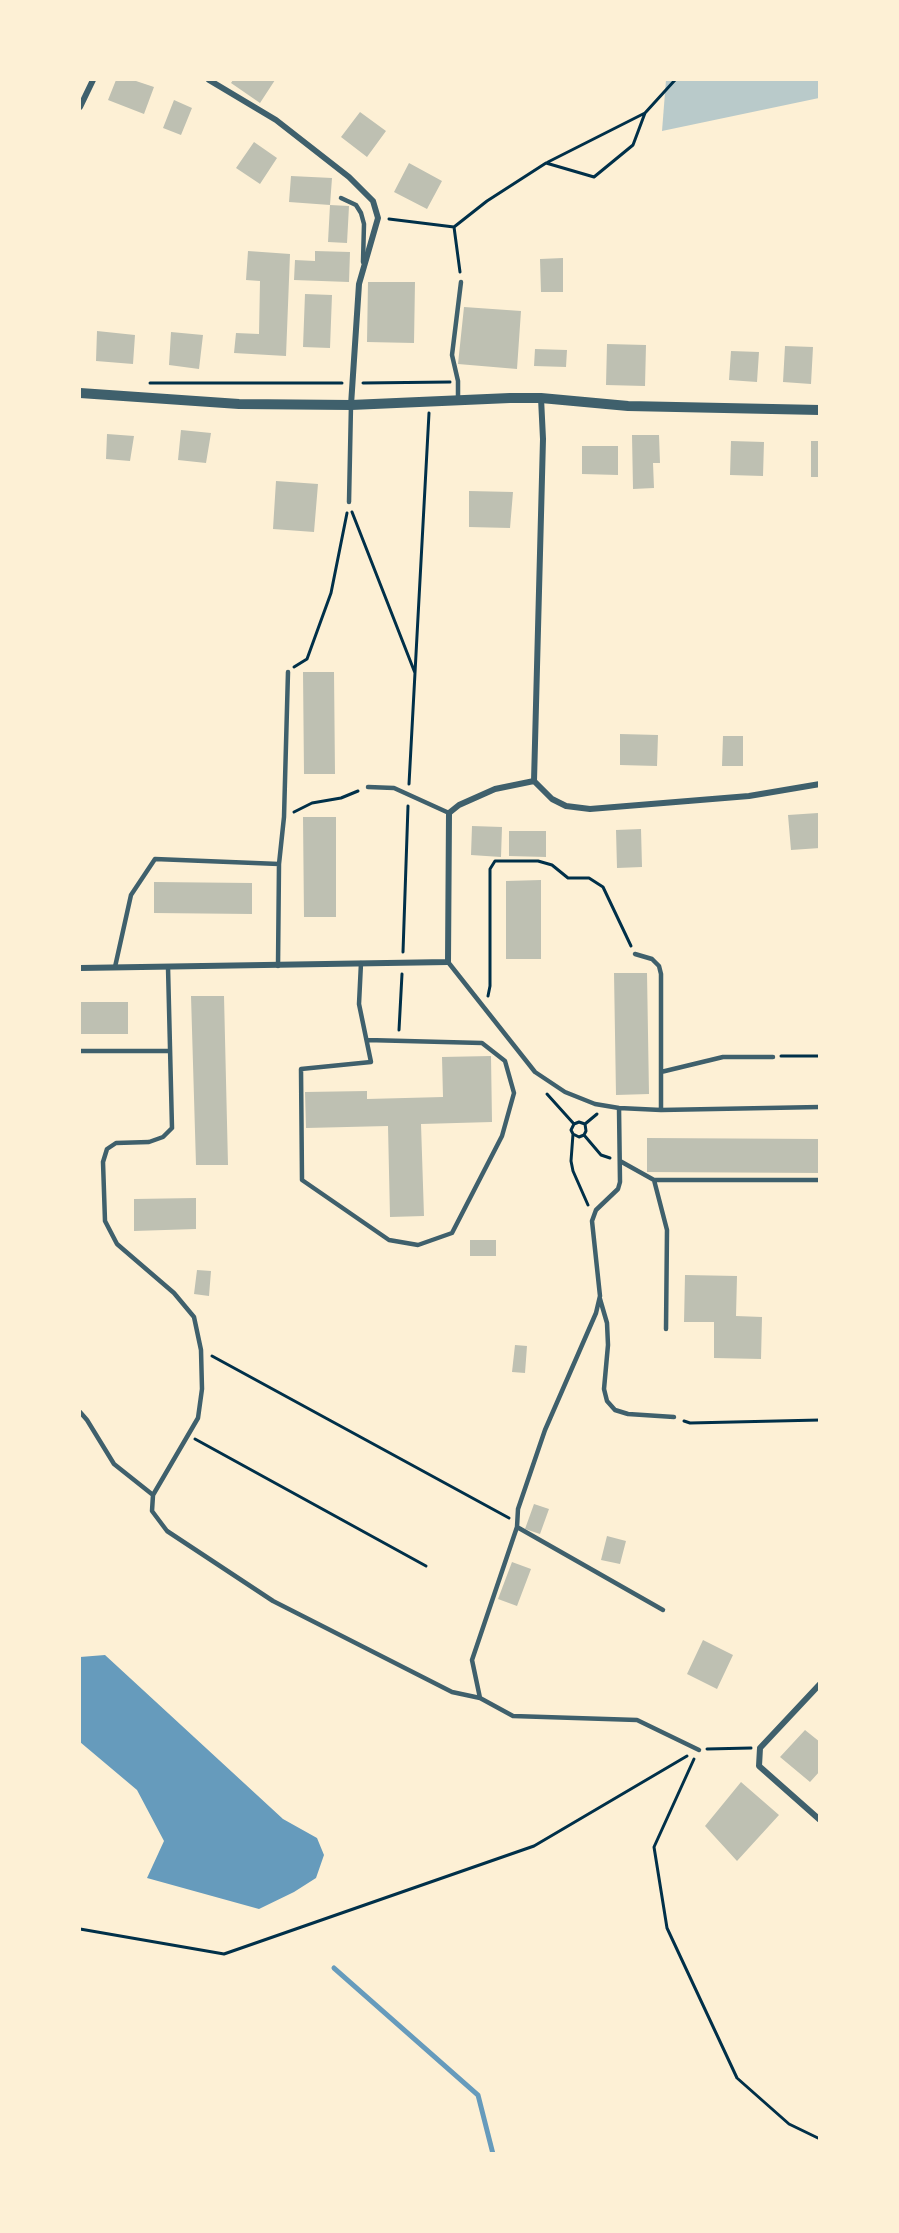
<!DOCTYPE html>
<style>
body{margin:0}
#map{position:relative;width:899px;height:2233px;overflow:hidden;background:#fdf0d5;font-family:"IBM Plex Sans",sans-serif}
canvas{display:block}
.frame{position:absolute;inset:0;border:81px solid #fdf0d5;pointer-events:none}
</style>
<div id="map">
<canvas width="899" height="2233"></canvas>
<div class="frame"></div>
</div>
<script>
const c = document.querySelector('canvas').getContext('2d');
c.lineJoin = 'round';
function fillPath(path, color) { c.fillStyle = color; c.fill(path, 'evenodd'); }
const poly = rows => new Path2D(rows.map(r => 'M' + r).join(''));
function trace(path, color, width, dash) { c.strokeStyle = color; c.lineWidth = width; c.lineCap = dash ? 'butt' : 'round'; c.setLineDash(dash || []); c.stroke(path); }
fillPath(poly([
 [666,80,819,80,819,98,662,131]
]), '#b9caca');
fillPath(poly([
 [105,1655,283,1819,317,1838,324,1855,316,1878,294,1892,259,1909,147,1878,164,1841,137,1790,80,1742,80,1657]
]), '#669bbc');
trace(poly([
 [334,1968,478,2095,493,2154]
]), '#669bbc', 5);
fillPath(poly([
 [116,80,133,80,154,87,144,114,108,100],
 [233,80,275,80,260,103,231,83],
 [174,100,192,108,181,135,163,128],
 [360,112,386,131,367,157,341,137],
 [254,142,277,158,260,184,236,168],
 [409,163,442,181,427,209,394,192],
 [291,176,332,178,330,205,349,206,347,243,328,242,330,205,289,202],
 [248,251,290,254,286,356,234,353,236,333,259,334,260,281,246,280],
 [315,251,350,252,349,282,294,280,295,260,315,261],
 [563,258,563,292,541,292,540,259],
 [368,282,415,282,414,343,367,342],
 [305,294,332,295,330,348,303,347],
 [464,307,521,311,517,369,458,364],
 [97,331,135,335,133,364,96,361],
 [171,332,203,335,199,369,169,365],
 [607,344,646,345,645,386,606,385],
 [785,346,813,347,811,384,783,382],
 [535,349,567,350,566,367,534,366],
 [731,351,759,352,757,382,729,380],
 [181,430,211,433,206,463,178,460],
 [107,434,134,436,130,461,106,459],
 [632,435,659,435,660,463,653,463,654,488,633,489],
 [731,441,764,442,763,476,730,475],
 [811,441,820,441,820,477,811,477],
 [582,446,618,446,618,475,582,474],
 [276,481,318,484,314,532,273,529],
 [469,491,513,492,510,528,469,527],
 [303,672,334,672,335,774,304,774],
 [620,734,658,735,657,766,620,765],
 [723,736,743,736,743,766,722,766],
 [818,813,820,848,791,850,788,815],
 [303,817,336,817,336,917,304,917],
 [472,826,502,827,501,857,471,855],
 [641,829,642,867,617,868,616,830],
 [509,831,546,831,546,857,509,856],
 [541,880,541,959,506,959,506,881],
 [154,882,252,883,252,914,154,913],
 [614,973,647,973,649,1094,616,1095],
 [191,996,224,996,228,1165,196,1165],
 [80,1002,128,1002,128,1034,80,1034],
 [491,1056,492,1122,421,1124,424,1216,390,1217,388,1126,306,1128,305,1092,367,1091,367,1099,443,1097,442,1057],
 [647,1138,820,1139,820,1173,647,1172],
 [196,1198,196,1229,134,1231,134,1199],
 [470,1240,496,1240,496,1256,470,1256],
 [197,1270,211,1271,209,1296,194,1294],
 [685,1275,737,1276,736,1316,762,1317,761,1359,714,1358,714,1322,684,1322],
 [515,1345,527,1346,525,1373,512,1372],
 [534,1504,549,1509,540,1534,525,1529],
 [607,1536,626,1541,620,1564,601,1560],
 [512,1562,531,1569,517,1606,498,1599],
 [703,1640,733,1655,717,1689,687,1674],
 [805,1730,820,1742,820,1771,810,1782,780,1757],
 [741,1782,779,1815,737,1861,705,1826]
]), '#bec0b2');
trace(poly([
 [548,162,645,113,675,80],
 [389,219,454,227,460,272],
 [454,227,487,201,546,163,594,177,633,145,645,113],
 [150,383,342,383],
 [363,383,450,382],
 [352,512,415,673],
 [294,667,307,659,331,593,347,513],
 [409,784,429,413],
 [294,812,312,803,341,798,358,791],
 [403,952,408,806],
 [488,996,490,986,490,869,495,861,538,861,552,865,568,878,589,878,603,887,631,946],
 [399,1030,402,974],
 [781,1056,820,1056],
 [547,1094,574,1124],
 [585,1124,597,1114],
 [573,1134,579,1137,584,1135,586,1131,585,1124,579,1122,574,1124,571,1130,573,1134,571,1161,573,1171,588,1205],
 [584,1135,601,1155,610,1158],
 [212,1356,509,1518],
 [684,1421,690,1423,820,1420],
 [195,1439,426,1566],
 [707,1749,751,1748],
 [694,1759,654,1847,667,1928,737,2078,789,2124,820,2139],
 [80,1929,224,1954,534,1846,687,1756]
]), '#003049', 3);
trace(poly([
 [341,198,356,205,361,213,364,224,363,262],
 [458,401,458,381,452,355,461,282],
 [349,502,351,405],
 [368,787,394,788,449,813],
 [635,954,652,959,659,966,661,974,661,1110],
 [448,962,535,1072,565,1092,595,1104,619,1108,661,1110,820,1107],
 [361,963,359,1004,371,1062,301,1069,302,1180,389,1240,418,1245,452,1233,502,1136,514,1093,505,1061,482,1043,367,1040],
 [278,966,279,864,284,817,288,672],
 [115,967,131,895,155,859,279,864],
 [168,967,172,1128,163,1137,149,1142,116,1143,107,1149,103,1162,105,1221,117,1244,174,1293,194,1317,201,1350,202,1389,198,1418,153,1495,152,1511,167,1531,273,1601,452,1692,480,1698],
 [80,1051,170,1051],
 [661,1072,723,1057,773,1057],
 [619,1108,620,1182,618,1189,596,1210,592,1221,600,1296,596,1313,545,1430,518,1509,517,1527,472,1660,480,1698,513,1716,637,1720,699,1750],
 [620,1161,654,1180,667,1230,666,1329],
 [654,1180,820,1180],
 [600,1299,607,1323,608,1345,604,1389,607,1401,615,1410,628,1414,674,1417],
 [80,1412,87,1420,114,1464,153,1495],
 [517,1527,663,1610]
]), '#3f606c', 4.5);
trace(poly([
 [209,80,276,120,349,177,373,201,378,218,359,284,351,405],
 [80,107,93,80],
 [541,398,543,439,534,781,552,799,566,806,590,809,749,796,820,784],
 [80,968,448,962,449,813,459,805,495,789,534,781],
 [820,1684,760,1748,759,1766,820,1820]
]), '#3f606c', 6);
trace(poly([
 [80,393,239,404,351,405,510,398,541,398,628,406,820,410]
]), '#3f606c', 10);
</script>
